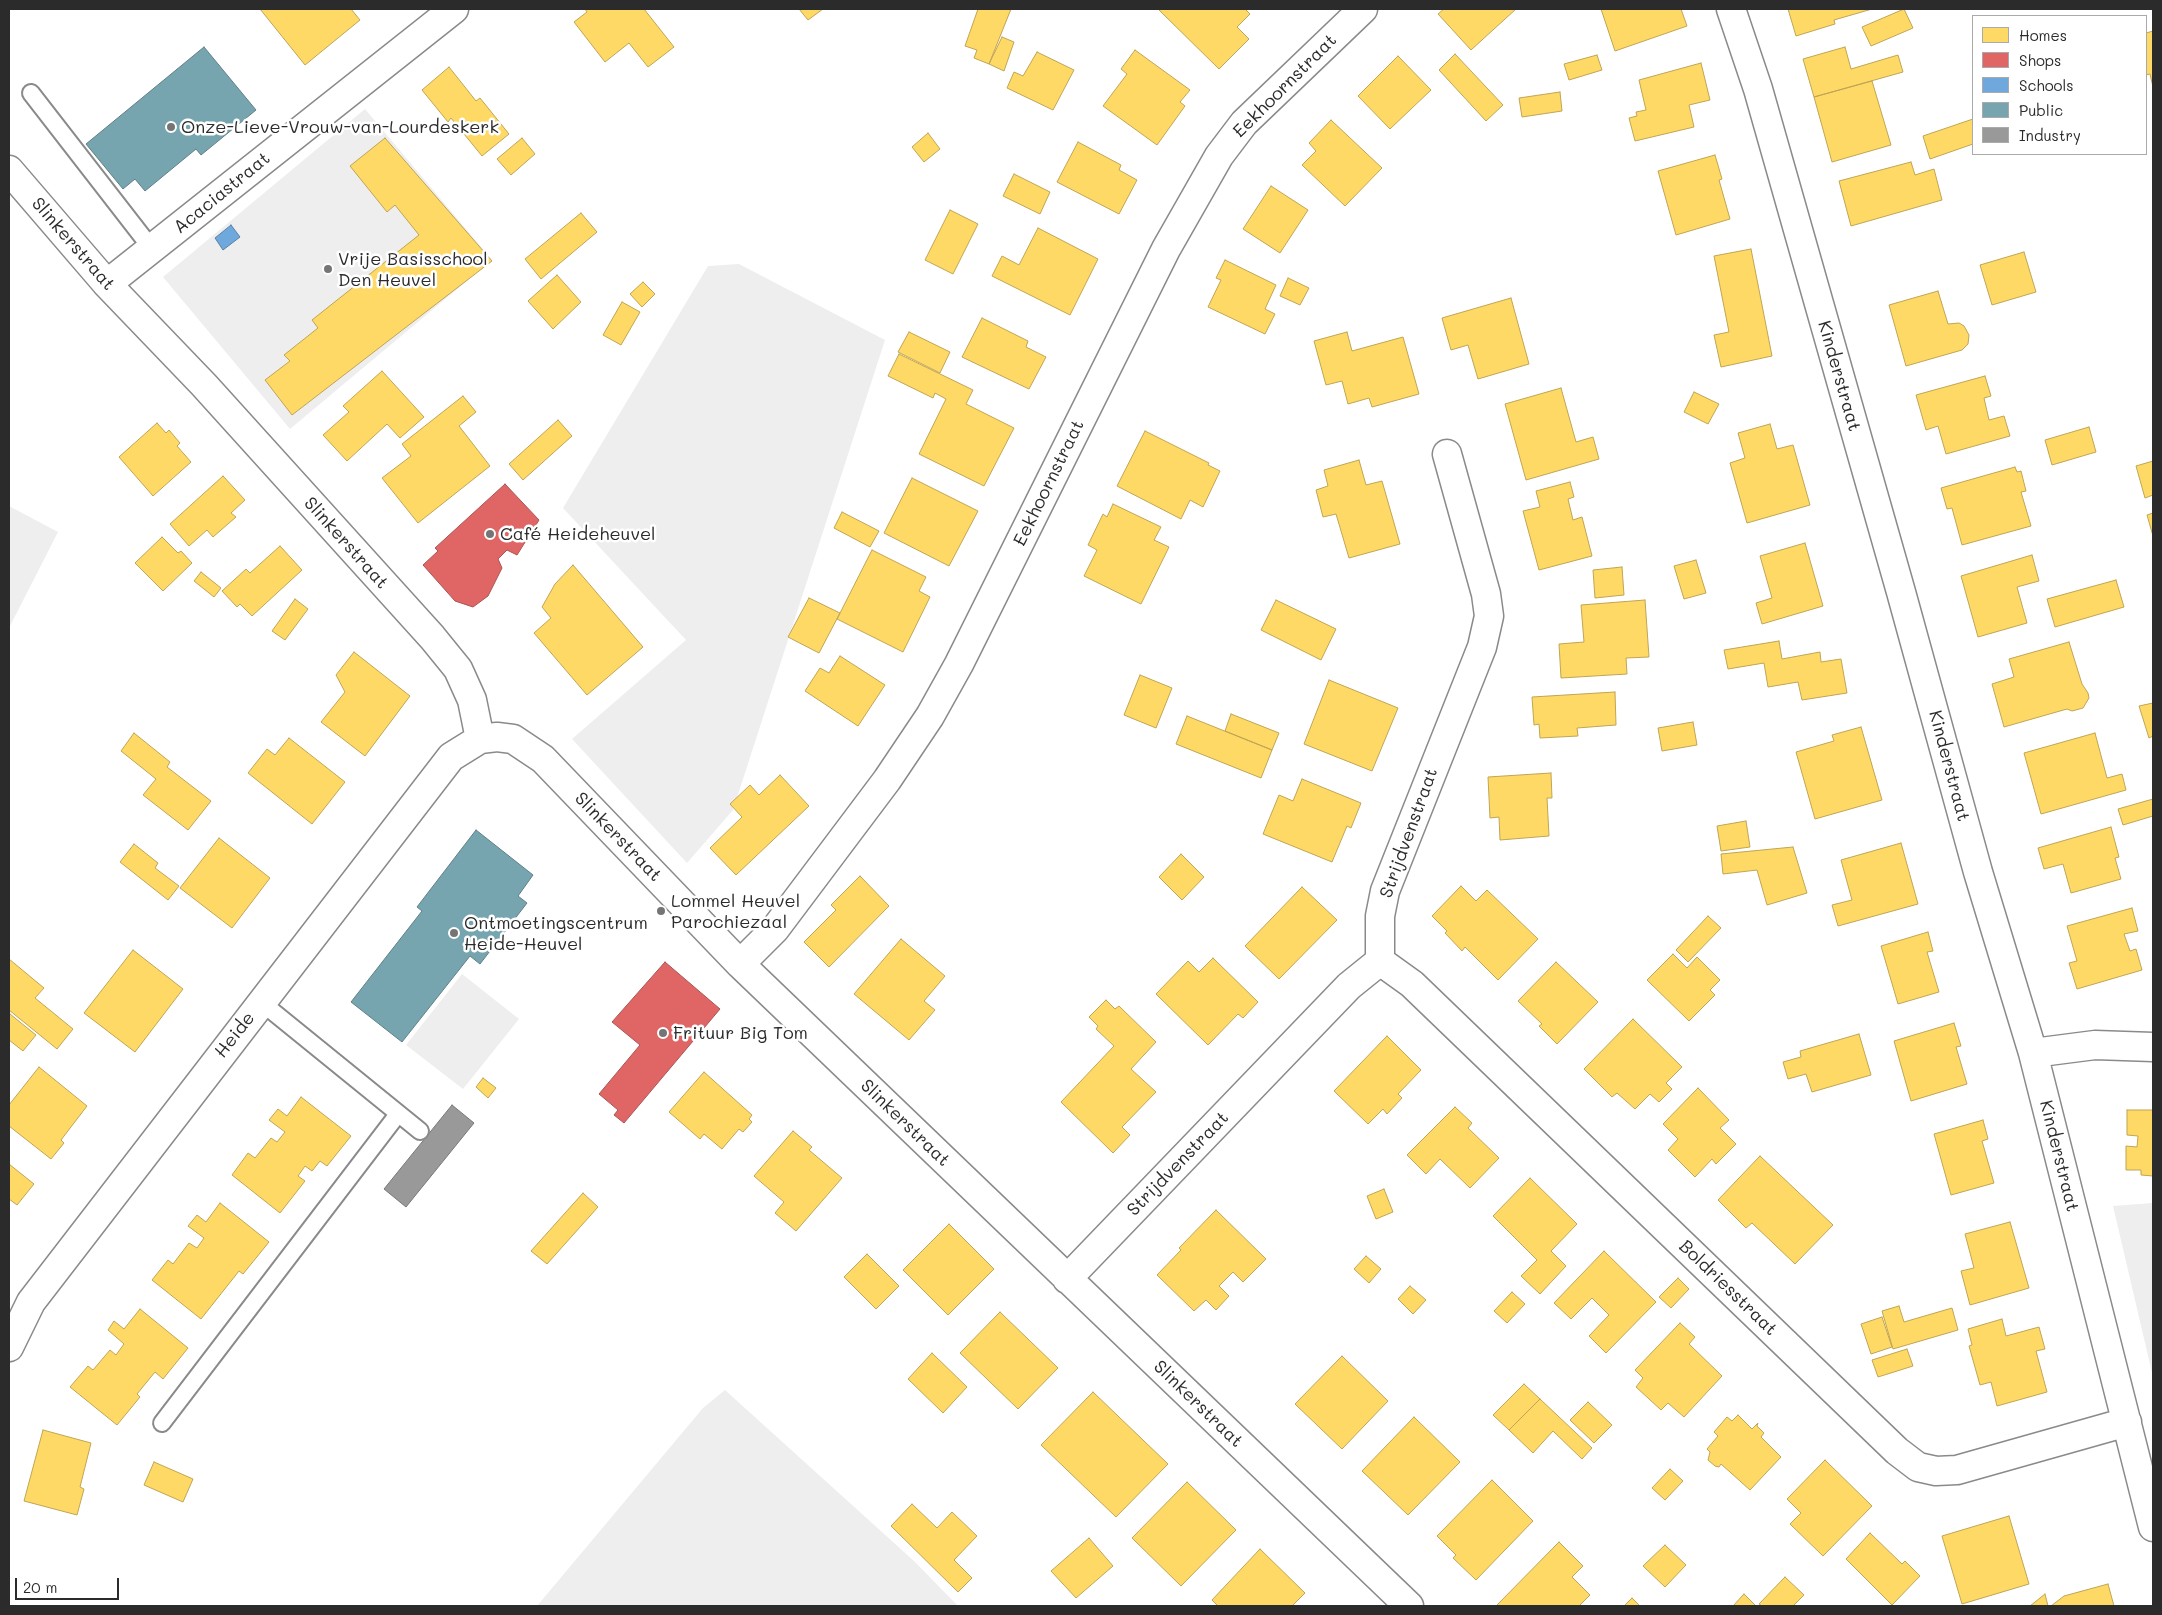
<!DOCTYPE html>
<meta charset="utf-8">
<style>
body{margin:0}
#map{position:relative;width:2162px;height:1615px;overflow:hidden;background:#fff;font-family:Mali,sans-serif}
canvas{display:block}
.frame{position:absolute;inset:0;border:10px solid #2b2b2b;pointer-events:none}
.legend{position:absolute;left:1972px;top:15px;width:175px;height:140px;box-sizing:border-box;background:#fff;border:1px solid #aaa;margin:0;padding:6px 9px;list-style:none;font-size:15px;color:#2b2b2b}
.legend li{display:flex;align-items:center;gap:10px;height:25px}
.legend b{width:25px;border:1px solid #aaa}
.scale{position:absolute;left:15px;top:1578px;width:104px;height:22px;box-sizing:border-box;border:2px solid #2b2b2b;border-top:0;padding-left:6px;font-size:15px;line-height:18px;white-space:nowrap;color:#2b2b2b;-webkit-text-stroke:4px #fff;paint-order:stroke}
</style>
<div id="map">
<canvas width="2162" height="1615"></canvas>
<div class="frame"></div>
<ul class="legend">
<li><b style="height:14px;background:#ffd966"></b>Homes</li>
<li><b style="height:14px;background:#e06666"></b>Shops</li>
<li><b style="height:14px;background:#6fa8dc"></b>Schools</li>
<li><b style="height:14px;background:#76a5af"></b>Public</li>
<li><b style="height:14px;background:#999"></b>Industry</li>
</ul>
<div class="scale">20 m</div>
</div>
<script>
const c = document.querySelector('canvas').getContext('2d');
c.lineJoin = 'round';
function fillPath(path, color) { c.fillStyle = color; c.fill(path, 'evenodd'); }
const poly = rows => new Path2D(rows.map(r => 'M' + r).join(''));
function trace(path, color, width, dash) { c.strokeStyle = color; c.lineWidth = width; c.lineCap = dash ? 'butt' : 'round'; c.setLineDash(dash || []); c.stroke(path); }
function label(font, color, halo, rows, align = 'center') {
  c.font = font + ' Mali,sans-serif'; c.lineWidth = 5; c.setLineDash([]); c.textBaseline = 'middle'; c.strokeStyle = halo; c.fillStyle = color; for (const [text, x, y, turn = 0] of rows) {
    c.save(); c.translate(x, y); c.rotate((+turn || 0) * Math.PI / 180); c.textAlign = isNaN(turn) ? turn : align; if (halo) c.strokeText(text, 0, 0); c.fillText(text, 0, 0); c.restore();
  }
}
fillPath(poly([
 [365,109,492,260,290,429,163,277],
 [739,264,885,340,733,810,687,863,572,739,686,640,563,508,708,266],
 [9,506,58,532,9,628],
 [462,974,519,1019,463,1089,406,1045],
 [2153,1203,2153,1377,2113,1206],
 [725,1390,914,1561,958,1606,537,1606,703,1408]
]), '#eee');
const homes = poly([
 [260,9,351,9,360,20,305,65,260,9],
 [585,9,644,9,674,47,648,67,629,43,605,62,574,22,587,12,585,9],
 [799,9,823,9,808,20,799,9],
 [978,9,1011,9,989,64,974,58,977,50,965,46,978,9],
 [1158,9,1245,9,1250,14,1237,27,1249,39,1219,69,1158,9],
 [1444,9,1516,9,1471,50,1438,14,1444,9],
 [1601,9,1681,9,1687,26,1615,51,1601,9],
 [1788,9,1872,9,1834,20,1835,24,1796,36,1788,9],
 [1904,9,1913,28,1871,46,1862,27,1904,9],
 [2153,31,2153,87,2150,74,2146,75,2146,33,2153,31],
 [1002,37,1014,42,1004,71,989,64,1002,37],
 [1845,47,1851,69,1898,55,1903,72,1814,97,1803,59,1845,47],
 [1135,50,1190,90,1180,102,1185,106,1157,145,1103,106,1127,74,1121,69,1135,50],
 [1037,52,1074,70,1053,110,1007,88,1014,72,1023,76,1037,52],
 [1455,54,1503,105,1486,121,1439,70,1455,54],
 [1597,55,1602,70,1569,80,1564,64,1597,55],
 [1398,56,1431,90,1390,129,1358,96,1398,56],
 [1701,63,1710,100,1689,105,1694,127,1635,141,1629,118,1637,116,1636,112,1646,110,1639,80,1701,63],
 [449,67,476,101,480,98,509,134,482,156,451,118,448,122,422,90,449,67],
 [1872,81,1891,145,1832,162,1814,97,1872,81],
 [1560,92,1562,111,1522,117,1519,98,1560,92],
 [1973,119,1973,144,1930,159,1923,136,1973,119],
 [1331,120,1382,168,1345,206,1302,165,1316,151,1309,143,1331,120],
 [928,133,940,149,924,162,912,147,928,133],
 [385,138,492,261,292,415,265,380,290,361,284,355,318,328,312,320,419,235,395,205,387,212,350,166,385,138],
 [522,138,535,154,511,175,497,159,522,138],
 [1078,142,1121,165,1119,170,1137,180,1119,214,1057,182,1078,142],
 [1715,155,1722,179,1719,180,1730,219,1676,235,1658,171,1715,155],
 [1911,162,1915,175,1934,169,1942,200,1851,226,1839,181,1911,162],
 [1014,174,1050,192,1040,214,1003,196,1014,174],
 [1271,186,1308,210,1280,253,1243,229,1271,186],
 [950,210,978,224,953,274,925,260,950,210],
 [581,213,597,232,541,279,525,259,581,213],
 [1038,228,1098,259,1070,315,992,276,1002,256,1019,265,1038,228],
 [1751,249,1772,356,1721,367,1714,335,1729,332,1714,256,1751,249],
 [2024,252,2036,292,1992,305,1980,265,2024,252],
 [1225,260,1276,285,1265,309,1275,314,1265,334,1208,307,1221,280,1216,278,1225,260],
 [557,275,581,302,553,329,528,301,557,275],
 [1288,278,1309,288,1300,305,1280,296,1288,278],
 [643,282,655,294,642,307,630,294,643,282],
 [1938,291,1948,324,1959,323,1964,326,1969,335,1968,344,1962,350,1906,366,1889,305,1938,291],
 [1511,298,1529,364,1478,379,1468,345,1451,350,1442,318,1511,298],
 [622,302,640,312,621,345,603,335,622,302],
 [982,318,1028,341,1026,347,1046,357,1029,389,962,357,982,318],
 [909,332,950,352,940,373,898,352,909,332],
 [1347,332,1352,351,1403,337,1419,394,1372,407,1369,398,1348,404,1342,381,1326,385,1314,341,1347,332],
 [899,354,973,390,966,404,1014,428,984,486,919,454,946,399,935,393,933,398,888,376,899,354],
 [382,371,424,417,400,438,387,424,347,461,323,435,349,412,343,406,382,371],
 [1985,376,1991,396,1984,398,1989,420,2004,416,2010,436,1946,454,1938,426,1926,430,1916,395,1985,376],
 [1561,388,1576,442,1593,437,1599,459,1526,480,1505,404,1561,388],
 [1694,392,1719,404,1708,424,1684,412,1694,392],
 [463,396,476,412,459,426,490,466,418,523,382,478,411,456,402,444,463,396],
 [558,420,572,436,523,480,509,464,558,420],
 [157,423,166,433,169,430,180,443,177,446,191,462,153,496,119,457,157,423],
 [1770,424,1777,449,1793,445,1810,505,1747,523,1730,463,1745,458,1738,433,1770,424],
 [2089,427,2096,452,2052,465,2045,440,2089,427],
 [1145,431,1209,463,1208,465,1220,471,1203,507,1190,500,1181,519,1117,486,1145,431],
 [1359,460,1366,485,1382,481,1400,544,1349,558,1336,514,1323,517,1316,490,1328,486,1324,470,1359,460],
 [2153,461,2153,495,2145,498,2136,466,2153,461],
 [2015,467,2017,472,2021,471,2026,491,2021,492,2031,526,1962,545,1952,508,1947,509,1941,488,2015,467],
 [223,476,245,500,231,513,236,517,213,537,207,530,189,546,170,524,223,476],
 [912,478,978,511,949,566,884,533,912,478],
 [1570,482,1574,497,1568,499,1573,520,1582,517,1592,556,1539,570,1523,511,1540,507,1536,491,1570,482],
 [1113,504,1161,527,1154,540,1169,547,1141,604,1084,576,1097,550,1088,545,1103,514,1107,517,1113,504],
 [842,512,879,531,870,547,834,528,842,512],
 [2153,513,2153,536,2147,515,2153,513],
 [162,537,178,553,181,551,192,563,163,591,135,563,162,537],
 [1805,543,1823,606,1762,624,1756,603,1772,598,1760,556,1805,543],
 [280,546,302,570,252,616,240,604,237,607,222,591,246,569,250,573,280,546],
 [872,550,926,577,919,591,930,597,903,652,837,619,872,550],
 [2032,555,2039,581,2017,587,2027,623,1978,637,1961,576,2032,555],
 [1696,560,1706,593,1684,599,1674,566,1696,560],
 [573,565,643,647,587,695,534,633,551,618,542,607,555,584,573,565],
 [1622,567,1624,595,1595,598,1593,570,1622,567],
 [201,572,221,588,214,597,194,581,201,572],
 [2116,580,2124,607,2055,627,2047,599,2116,580],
 [809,598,840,613,819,653,788,637,809,598],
 [295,599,308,609,285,640,272,631,295,599],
 [1276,600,1336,629,1321,660,1261,630,1276,600],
 [1645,600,1649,657,1626,658,1627,674,1561,678,1559,644,1584,642,1581,605,1645,600],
 [1779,641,1782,659,1820,652,1821,662,1841,659,1847,693,1802,700,1798,682,1768,687,1764,663,1728,669,1724,650,1779,641],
 [2069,642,2082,684,2088,693,2089,698,2083,708,2072,711,2067,709,2004,727,1992,684,2014,677,2009,659,2069,642],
 [354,652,410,696,365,756,321,722,345,692,336,675,354,652],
 [840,656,885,685,858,726,805,691,820,668,829,673,840,656],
 [1140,675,1172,688,1156,728,1124,715,1140,675],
 [1329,680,1398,708,1372,771,1304,744,1329,680],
 [1615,692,1616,725,1577,728,1578,736,1540,738,1539,724,1534,725,1532,697,1615,692],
 [2153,703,2153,736,2149,738,2139,706,2153,703],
 [1231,714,1279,733,1272,750,1225,731,1231,714],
 [1187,716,1272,750,1261,778,1176,744,1187,716],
 [1693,722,1697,745,1662,751,1658,728,1693,722],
 [1861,727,1882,800,1815,819,1796,752,1834,741,1832,735,1861,727],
 [134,733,170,762,167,767,211,801,188,830,143,795,156,779,121,751,134,733],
 [2095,733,2107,778,2122,774,2126,790,2041,814,2024,753,2095,733],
 [289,738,345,782,312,824,248,773,267,749,275,755,289,738],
 [1551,773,1552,798,1547,798,1549,836,1500,840,1499,817,1490,818,1488,777,1551,773],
 [780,775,809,806,736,875,710,848,742,817,730,804,750,785,759,795,780,775],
 [1302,779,1361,803,1351,828,1347,826,1332,862,1263,834,1279,795,1293,801,1302,779],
 [2153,799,2153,816,2123,825,2118,809,2153,799],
 [1746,821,1750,847,1721,851,1717,826,1746,821],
 [2111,827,2119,857,2115,858,2121,879,2071,893,2063,864,2044,869,2038,848,2111,827],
 [219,838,270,878,232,928,180,888,219,838],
 [1901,843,1918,904,1838,926,1832,905,1852,900,1841,860,1901,843],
 [134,844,158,863,155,868,179,886,168,900,120,862,134,844],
 [1793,847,1807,893,1767,905,1757,870,1723,874,1721,854,1793,847],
 [1181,854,1204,877,1182,900,1159,877,1181,854],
 [860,876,889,906,829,967,804,942,836,910,831,905,860,876],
 [1461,886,1476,901,1487,890,1538,939,1498,980,1465,947,1462,951,1445,933,1447,931,1432,916,1461,886],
 [1302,887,1337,920,1279,979,1245,946,1302,887],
 [2132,908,2138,931,2124,934,2130,951,2136,949,2142,970,2077,989,2069,963,2077,961,2067,926,2132,908],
 [1708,916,1721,928,1688,962,1676,950,1708,916],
 [1928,932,1933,951,1927,952,1939,992,1898,1004,1881,946,1928,932],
 [901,939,945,976,924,1001,935,1010,909,1040,854,994,901,939],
 [133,950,183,989,135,1052,84,1013,133,950],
 [1673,954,1687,968,1697,957,1720,980,1710,990,1715,995,1689,1021,1647,980,1673,954],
 [1213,958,1258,1002,1243,1018,1238,1014,1208,1045,1156,994,1188,961,1199,972,1213,958],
 [9,959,44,988,35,998,73,1029,57,1049,9,1010,9,959],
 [1556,962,1598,1002,1557,1044,1539,1026,1542,1024,1518,1001,1556,962],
 [1106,1000,1115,1009,1119,1006,1156,1042,1131,1069,1156,1092,1122,1127,1130,1135,1113,1153,1061,1102,1114,1046,1096,1029,1098,1026,1089,1017,1106,1000],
 [10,1014,36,1035,23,1051,9,1040,9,1016,10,1014],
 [1633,1019,1682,1067,1666,1083,1672,1089,1659,1102,1650,1094,1635,1109,1617,1093,1612,1097,1584,1069,1633,1019],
 [1954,1023,1961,1046,1956,1047,1967,1084,1911,1101,1894,1041,1954,1023],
 [1859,1034,1871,1075,1812,1092,1806,1074,1788,1079,1783,1062,1801,1057,1800,1051,1859,1034],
 [1387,1036,1421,1070,1398,1094,1402,1098,1387,1114,1383,1109,1368,1124,1334,1091,1387,1036],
 [39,1067,87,1106,61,1140,64,1143,51,1159,9,1126,9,1105,39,1067],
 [704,1072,752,1115,749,1119,752,1122,743,1132,739,1129,722,1149,704,1134,700,1139,669,1112,704,1072],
 [483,1078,496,1088,488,1098,476,1087,483,1078],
 [1698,1088,1729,1120,1720,1128,1736,1144,1716,1164,1712,1159,1695,1177,1668,1150,1678,1139,1663,1124,1698,1088],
 [301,1097,351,1136,327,1166,320,1161,312,1171,305,1166,298,1176,305,1181,280,1213,232,1175,248,1153,255,1158,271,1138,277,1142,285,1132,269,1120,278,1109,287,1116,301,1097],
 [1455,1107,1472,1123,1468,1128,1499,1158,1470,1188,1440,1159,1426,1174,1407,1155,1455,1107],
 [2127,1110,2153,1110,2153,1176,2141,1175,2141,1170,2126,1170,2126,1146,2137,1147,2138,1136,2127,1135,2127,1110],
 [1983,1120,1988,1139,1982,1141,1994,1183,1951,1195,1934,1134,1983,1120],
 [793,1131,812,1147,809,1150,842,1178,796,1231,775,1213,784,1202,754,1176,793,1131],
 [1760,1156,1833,1225,1795,1264,1752,1223,1746,1228,1718,1200,1760,1156],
 [9,1164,34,1184,17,1205,9,1199,9,1164],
 [1530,1178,1577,1224,1551,1251,1566,1266,1540,1294,1521,1276,1537,1260,1493,1216,1530,1178],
 [1384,1189,1393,1212,1376,1219,1367,1196,1384,1189],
 [583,1193,598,1207,547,1264,531,1251,583,1193],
 [220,1203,269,1242,243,1274,239,1271,201,1319,152,1280,168,1260,173,1264,189,1243,197,1248,204,1238,188,1226,197,1215,206,1222,220,1203],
 [1216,1210,1266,1259,1243,1282,1233,1272,1219,1286,1229,1296,1216,1310,1206,1300,1194,1311,1157,1275,1181,1250,1179,1248,1216,1210],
 [2010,1222,2029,1288,1970,1305,1961,1271,1974,1268,1965,1234,2010,1222],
 [949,1224,994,1269,948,1315,903,1270,949,1224],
 [1604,1251,1656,1302,1606,1353,1589,1336,1609,1315,1592,1298,1571,1319,1554,1303,1604,1251],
 [867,1254,899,1286,876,1309,844,1277,867,1254],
 [1366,1256,1381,1269,1369,1283,1354,1269,1366,1256],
 [1678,1278,1689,1289,1671,1308,1659,1297,1678,1278],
 [1410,1286,1426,1300,1413,1314,1398,1299,1410,1286],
 [1512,1292,1525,1304,1507,1323,1494,1311,1512,1292],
 [1899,1306,1904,1322,1952,1308,1958,1330,1893,1349,1882,1311,1899,1306],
 [140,1309,188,1348,163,1379,155,1372,137,1394,140,1397,117,1425,70,1387,88,1366,93,1370,110,1350,116,1355,124,1344,108,1330,114,1321,124,1329,140,1309],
 [1000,1312,1058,1368,1018,1409,960,1353,1000,1312],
 [1882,1317,1892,1347,1871,1354,1861,1324,1882,1317],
 [2002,1319,2006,1336,2039,1327,2045,1349,2036,1351,2047,1392,1997,1406,1991,1382,1980,1385,1969,1346,1972,1345,1968,1329,2002,1319],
 [1680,1323,1695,1337,1689,1344,1722,1376,1684,1417,1668,1403,1661,1410,1636,1387,1643,1378,1635,1370,1680,1323],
 [1907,1349,1913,1366,1878,1377,1872,1360,1907,1349],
 [932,1353,967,1387,943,1413,908,1379,932,1353],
 [1342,1356,1388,1401,1342,1449,1295,1404,1342,1356],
 [1524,1384,1540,1399,1509,1430,1493,1415,1524,1384],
 [1093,1392,1168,1464,1116,1517,1041,1445,1093,1392],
 [1540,1399,1592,1448,1582,1459,1553,1431,1533,1453,1509,1430,1540,1399],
 [1588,1402,1612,1425,1594,1443,1570,1420,1588,1402],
 [1738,1415,1752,1429,1758,1423,1757,1426,1764,1433,1761,1437,1781,1457,1750,1490,1721,1464,1719,1467,1715,1466,1708,1460,1710,1452,1707,1449,1718,1436,1714,1432,1727,1417,1732,1421,1738,1415],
 [1414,1417,1460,1462,1408,1515,1362,1471,1414,1417],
 [43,1430,91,1443,80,1487,84,1489,77,1515,24,1501,43,1430],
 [1825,1460,1872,1506,1823,1556,1790,1524,1801,1513,1787,1499,1825,1460],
 [154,1462,193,1479,183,1502,144,1485,154,1462],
 [1670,1469,1683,1481,1665,1500,1652,1488,1670,1469],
 [1492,1480,1533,1521,1476,1580,1453,1558,1456,1555,1437,1536,1492,1480],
 [1187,1482,1236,1530,1181,1586,1132,1538,1187,1482],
 [912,1504,937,1528,952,1512,977,1536,954,1560,972,1578,958,1592,891,1526,912,1504],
 [2009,1516,2029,1584,1962,1604,1942,1536,2009,1516],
 [1870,1533,1902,1564,1905,1561,1920,1576,1892,1605,1846,1559,1870,1533],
 [1089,1538,1113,1566,1076,1598,1051,1571,1089,1538],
 [1559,1542,1583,1566,1572,1577,1590,1595,1579,1606,1496,1606,1559,1542],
 [1665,1545,1686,1565,1665,1587,1643,1566,1665,1545],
 [1260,1549,1305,1593,1292,1606,1218,1606,1212,1600,1260,1549],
 [1785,1577,1804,1595,1793,1606,1762,1606,1759,1604,1785,1577],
 [2108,1584,2114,1606,2051,1606,2064,1596,2108,1584],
 [1744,1594,1756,1606,1733,1606,1744,1594],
 [2045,1594,2048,1606,2030,1606,2045,1594],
 [1632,1598,1640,1606,1624,1606,1632,1598]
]);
fillPath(homes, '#ffd966');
trace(homes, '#bfa554', 1);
const shops = poly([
 [505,484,539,520,517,555,507,550,498,559,502,568,488,596,473,607,455,601,423,565,438,551,435,548,505,484],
 [665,962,720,1009,624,1123,614,1115,618,1110,599,1094,640,1045,612,1022,665,962]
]);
fillPath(shops, '#e06666');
trace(shops, '#aa5454', 1);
const schools = poly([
 [231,225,240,237,223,250,215,238,231,225]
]);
fillPath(schools, '#6fa8dc');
trace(schools, '#5b82a7', 1);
const public = poly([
 [204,47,256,110,201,155,196,149,145,191,135,179,123,189,86,144,204,47],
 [476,830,533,875,518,896,527,903,480,964,470,956,402,1042,351,1002,422,911,417,907,476,830]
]);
fillPath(public, '#76a5af');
trace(public, '#608087', 1);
const industry = poly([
 [452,1105,474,1123,406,1207,384,1189,452,1105]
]);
fillPath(industry, '#999');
trace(industry, '#787878', 1);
const service = poly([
 [31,93,152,249],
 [261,1002,420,1131],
 [162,1423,398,1114]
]);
const minor = poly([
 [1731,9,1758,89,1901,592,1978,872,2033,1053,2153,1527],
 [9,170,107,284,204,385,432,637,458,669,472,700,480,739],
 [107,284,454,9],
 [1380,961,1412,984,1897,1451,1918,1467,1936,1471,1957,1470,2127,1422],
 [740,964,775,929,887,780,930,716,959,664,1166,249,1219,156,1244,123,1363,9],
 [2033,1053,2095,1045,2153,1047],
 [1067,1279,1349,986,1380,961,1380,916,1385,891,1482,647,1489,616,1486,594,1447,454],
 [9,1347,31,1302,451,757,480,739,497,737,513,739,543,759,740,964,1409,1606]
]);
trace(service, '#8a8a8a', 20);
trace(minor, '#8a8a8a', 31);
trace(service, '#fff', 16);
trace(minor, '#fff', 28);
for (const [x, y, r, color] of [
 [171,127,5,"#757575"],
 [328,269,5,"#757575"],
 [490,534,5,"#757575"],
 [661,911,5,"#757575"],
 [454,933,5,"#757575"],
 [663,1033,5,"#757575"]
]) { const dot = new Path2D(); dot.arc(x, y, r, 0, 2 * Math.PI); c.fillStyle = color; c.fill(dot); trace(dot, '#fff', 2); }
label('18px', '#2b2b2b', '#fff', [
 ["Eekhoornstraat",1285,86,-45],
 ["Acaciastraat",222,193,-39],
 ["Slinkerstraat",73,244,49],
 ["Kinderstraat",1839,376,74],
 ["Eekhoornstraat",1049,483,-64],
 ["Slinkerstraat",346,543,48],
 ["Kinderstraat",1949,766,75],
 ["Strijdvenstraat",1409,833,-70],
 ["Slinkerstraat",618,837,46],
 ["Heide",235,1035,-52],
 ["Slinkerstraat",905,1123,44],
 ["Kinderstraat",2059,1156,76],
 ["Strijdvenstraat",1178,1164,-46],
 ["Boldriesstraat",1728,1288,44],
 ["Slinkerstraat",1198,1404,44]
]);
label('18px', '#2b2b2b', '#fff', [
 ["Onze-Lieve-Vrouw-van-Lourdeskerk",181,127],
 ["Vrije Basisschool",338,259],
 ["Den Heuvel",338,280],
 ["Café Heideheuvel",500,534],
 ["Lommel Heuvel",671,901],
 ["Parochiezaal",671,922],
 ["Ontmoetingscentrum",464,923],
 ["Heide-Heuvel",464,944],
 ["Frituur Big Tom",673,1033]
], 'left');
</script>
